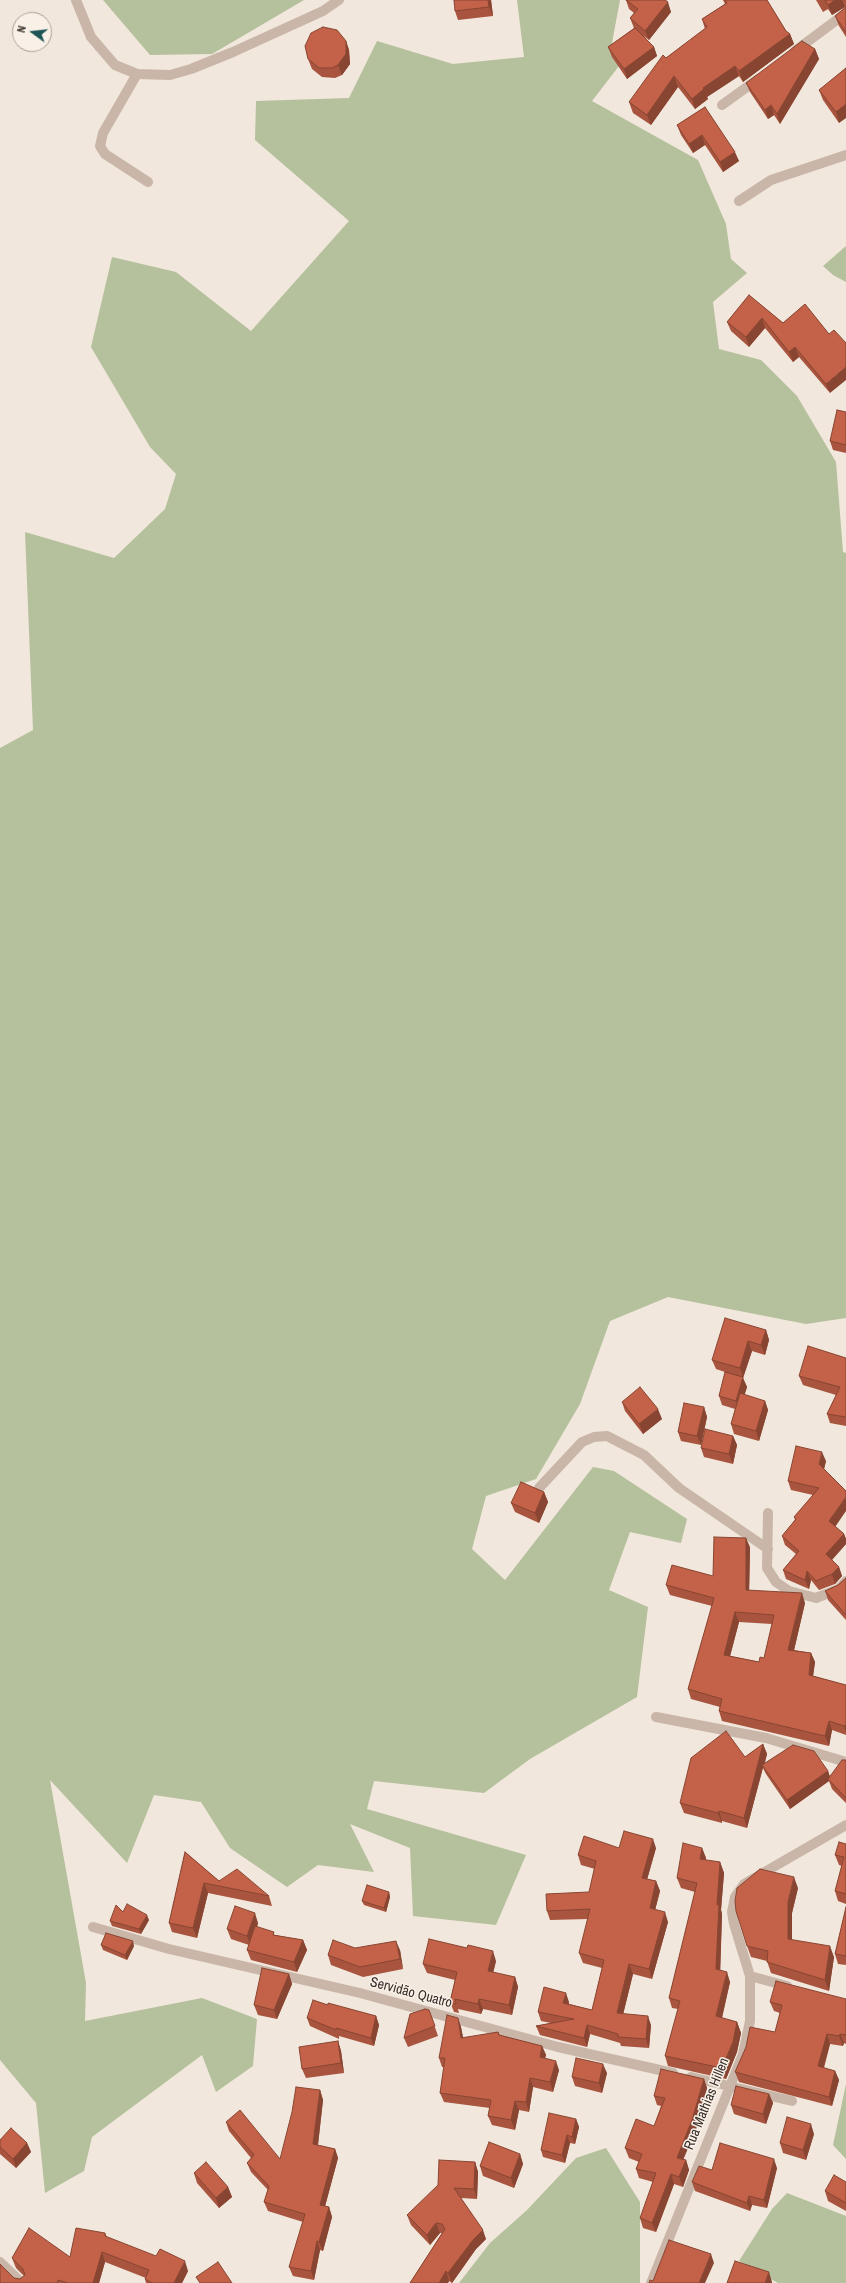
<!DOCTYPE html>
<meta charset="utf-8">
<style>
body{margin:0}
#map{position:relative;width:846px;height:2283px;overflow:hidden;background:#f1e7dc;font-family:"Archivo Narrow",sans-serif}
canvas{display:block}
.north{position:absolute;left:12px;top:12px;width:40px;height:40px;box-sizing:border-box;background:#f9f1e8;border:1px solid #aba29b;border-radius:50%;rotate:285deg;font-size:11px;font-weight:700;line-height:16px;text-align:center;color:#362c28}
.north::after{content:'';display:block;margin:auto;width:14px;height:18px;background:#1e5557;clip-path:polygon(50% 0,100% 100%,50% 72%,0 100%)}
</style>
<div id="map">
<canvas width="846" height="2283"></canvas>
<div class="north">N</div>
</div>
<script>
const c = document.querySelector('canvas').getContext('2d');
c.lineJoin = 'round';
function fillPath(path, color) { c.fillStyle = color; c.fill(path, 'evenodd'); }
const poly = rows => new Path2D(rows.map(r => 'M' + r).join(''));
function trace(path, color, width, dash) { c.strokeStyle = color; c.lineWidth = width; c.lineCap = dash ? 'butt' : 'round'; c.setLineDash(dash || []); c.stroke(path); }
function label(font, color, halo, rows, align = 'center') {
  c.font = font + ' "Archivo Narrow",sans-serif'; c.lineWidth = 3; c.setLineDash([]); c.textBaseline = 'middle'; c.strokeStyle = halo; c.fillStyle = color; for (const [text, x, y, turn = 0] of rows) {
    c.save(); c.translate(x, y); c.rotate((+turn || 0) * Math.PI / 180); c.textAlign = isNaN(turn) ? turn : align; if (halo) c.strokeText(text, 0, 0); c.fillText(text, 0, 0); c.restore();
  }
}
fillPath(poly([
 [103,0,304,0,212,54,150,55],
 [517,0,620,0,612,43,619,66,592,101,698,160,726,224,731,259,747,273,713,302,719,349,761,360,797,396,836,462,843,552,846,553,846,1318,806,1324,668,1297,610,1321,580,1404,536,1479,486,1496,472,1549,505,1580,593,1467,614,1471,687,1519,681,1543,630,1532,609,1590,648,1607,637,1697,530,1759,484,1793,374,1781,367,1809,526,1855,496,1925,413,1916,410,1848,350,1824,374,1872,318,1865,287,1887,230,1848,201,1802,154,1795,127,1863,50,1780,86,1983,85,2021,202,1998,257,2019,253,2066,216,2092,202,2055,92,2137,84,2171,45,2193,36,2103,0,2060,0,748,33,730,25,532,114,558,165,509,176,474,150,447,91,347,112,257,176,272,251,331,349,221,255,140,256,101,349,98,377,41,453,64,524,57],
 [846,246,846,282,833,275,823,266],
 [846,2084,846,2159,833,2145],
 [606,2148,640,2202,640,2283,459,2283,490,2243,527,2210,576,2158],
 [787,2193,846,2216,846,2283,778,2283,739,2261,772,2209]
]), '#b5c09c');
trace(poly([
 [795,51,846,13],
 [722,105,758,79],
 [93,1927,169,1949,360,1993,558,2047,673,2073],
 [750,1976,787,1986],
 [691,2077,792,2101]
]), '#c9b6a8', 10);
trace(poly([
 [137,74,103,133,100,146,105,154,148,182],
 [739,201,771,180,846,155],
 [539,1488,582,1442,594,1437,607,1436,644,1455,679,1488,768,1549],
 [768,1513,767,1568,776,1582,789,1591,816,1598,839,1589,846,1581],
 [656,1717,766,1738,846,1762],
 [0,2262,22,2283],
 [651,2283,743,2054,750,2021,750,1976,734,1924,732,1912,735,1897,744,1884,846,1825]
]), '#c9b6a8', 10);
trace(poly([
 [76,0,91,37,115,65,137,74,170,75,191,69,233,52,323,11,339,0]
]), '#c9b6a8', 10);
fillPath(poly([
 [491,0,493,16,458,20,455,11],
 [626,0,665,0,671,12,649,40,638,32,654,47,657,56,627,79,612,57,608,47,634,28,630,18,634,13,629,9],
 [723,0,767,0,786,31,790,34,794,44,743,82,739,76,707,97,708,99,695,109,678,87,651,125,633,113,629,102,666,58,705,29,702,19,725,4],
 [816,0,846,0,846,37,839,26,835,16,846,7,845,7,832,15,828,9,823,12],
 [346,41,349,50,350,64,342,75,335,78,322,77,312,69,308,59],
 [815,49,819,59,780,124,774,115,768,119,750,92,746,83],
 [846,68,839,123,823,100,819,90],
 [705,107,739,161,723,172,705,145,693,153,681,135,677,125],
 [749,295,783,323,805,304,830,393,799,357,793,362,765,328,749,347,731,331,727,322],
 [846,412,846,453,833,450,830,441],
 [766,1330,769,1340,765,1355,752,1351,743,1378,747,1387,744,1395,765,1401,768,1410,759,1441,734,1434,731,1424,735,1409,722,1405,719,1396,725,1372,716,1369,712,1360],
 [846,1358,846,1426,830,1423,827,1414,836,1395,803,1385,799,1376],
 [622,1402,662,1419,643,1434,625,1411],
 [704,1407,707,1417,701,1445,681,1441,678,1432],
 [733,1436,737,1445,733,1464,704,1457,701,1448],
 [826,1461,824,1469,835,1526,844,1534,846,1539,846,1544,832,1560,839,1567,842,1576,835,1584,819,1590,811,1580,809,1589,786,1579,783,1570,796,1554,785,1545,782,1536,795,1520,794,1517,813,1495,791,1490,788,1481],
 [544,1492,548,1502,539,1523,515,1512,511,1503],
 [750,1547,749,1590,805,1603,794,1650,811,1653,815,1662,813,1676,846,1685,846,1735,832,1730,829,1746,722,1721,719,1711,720,1707,691,1699,688,1689,712,1606,670,1595,666,1585,713,1576],
 [739,1622,772,1624,764,1658,759,1662,730,1656],
 [846,1578,846,1620,828,1600,825,1591,838,1585],
 [763,1744,767,1754,764,1764,828,1771,830,1777,846,1760,846,1803,832,1789,829,1781,790,1809,766,1774,763,1768,747,1828,722,1821,722,1823,684,1813,680,1803],
 [846,1844,846,1904,838,1901,835,1891,842,1866,839,1865,835,1855],
 [619,1848,656,1848,647,1879,656,1881,660,1891,655,1910,668,1922,652,1979,633,1974,623,2014,651,2025,649,2048,621,2046,620,2043,590,2034,587,2047,540,2035,536,2026,551,2023,541,2021,538,2012,569,2002,569,2004,592,2010,602,1968,583,1963,579,1953,588,1919,550,1920,547,1911,589,1892,595,1869,581,1865,578,1855],
 [702,1848,706,1858,706,1860,720,1862,724,1873,721,1910,722,1914,720,1970,730,1982,722,2018,737,2022,741,2033,737,2052,726,2079,668,2066,665,2056,678,2009,672,2008,669,1998,695,1892,681,1888,677,1878],
 [185,1852,219,1881,269,1896,272,1906,208,1893,197,1938,172,1932,169,1923],
 [798,1888,792,1913,792,1940,834,1957,829,1991,771,1973,767,1961,751,1957,747,1946],
 [389,1892,390,1897,386,1912,364,1905,362,1901],
 [846,1907,846,1965,838,1964,835,1954],
 [123,1912,149,1920,141,1934,112,1926,110,1921],
 [258,1923,257,1927,275,1935,303,1940,307,1950,297,1972,251,1960,247,1950,249,1945,231,1939,227,1929],
 [101,1945,134,1946,127,1960,103,1950],
 [355,1948,400,1950,403,1969,363,1977,331,1965,328,1955],
 [496,1961,493,1973,515,1977,518,1987,512,2015,483,2009,481,2014,458,2009,459,2013,454,2012,450,2002,455,1980,427,1973,423,1964],
 [289,1974,292,1984,277,2019,258,2015,254,2005],
 [846,1999,846,2044,844,2043,843,2046,830,2044,824,2068,835,2071,839,2080,832,2106,739,2082,735,2072,775,2032,780,2013,774,2011,770,2002],
 [328,2005,376,2016,379,2025,374,2046,339,2036,339,2039,310,2026,307,2018],
 [429,2010,438,2036,408,2047,404,2038],
 [458,2018,461,2027,463,2038,498,2032,500,2035,542,2046,546,2055,545,2058,559,2070,553,2092,533,2087,529,2112,519,2110,515,2130,492,2125,488,2116,490,2108,444,2102,440,2093,444,2067,442,2067,439,2058],
 [338,2041,341,2051,344,2073,306,2078,302,2069],
 [607,2073,602,2093,575,2086,572,2077],
 [704,2079,707,2088,696,2129,683,2160,686,2160,689,2170,683,2187,674,2184,656,2232,643,2228,640,2218,653,2182,639,2178,636,2169,639,2162,629,2158,625,2148,654,2126,661,2106,657,2105,654,2096],
 [320,2090,323,2100,318,2145,335,2149,338,2158,325,2206,329,2207,332,2217,323,2251,320,2250,314,2280,293,2276,289,2267,303,2222,268,2211,264,2202,268,2190,251,2172,247,2163,251,2158,229,2131,226,2122,280,2159],
 [769,2094,773,2103,766,2124,734,2114,731,2105],
 [576,2119,579,2127,575,2144,570,2143,565,2163,543,2157,541,2150],
 [814,2134,806,2160,783,2153,780,2143],
 [0,2140,27,2143,31,2152,16,2168,0,2154],
 [520,2154,523,2164,514,2188,483,2176,480,2166],
 [475,2162,478,2172,477,2199,461,2198,486,2239,476,2249,452,2283,449,2281,448,2283,410,2283,442,2233,440,2233,430,2245,411,2225,407,2215],
 [777,2168,767,2208,752,2205,750,2211,695,2191,692,2182,712,2170],
 [194,2173,228,2187,232,2197,219,2208,197,2183],
 [846,2182,846,2211,828,2201,825,2191],
 [105,2233,107,2237,188,2271,182,2283,146,2283,145,2279,146,2278,105,2262,99,2283,0,2283,14,2278,20,2279,24,2276,16,2268,12,2258,70,2257]
]), '#a8543e');
fillPath(poly([
 [488,0,491,0,493,16,489,7],
 [835,0,842,0,845,7,832,15,828,5],
 [668,2,671,12,649,40,645,31],
 [790,34,794,44,743,82,739,71],
 [346,41,349,50,350,64,342,75,338,65],
 [654,47,657,56,627,79,624,69],
 [815,49,819,59,780,124,777,114],
 [735,66,739,76,707,97,708,99,695,109,692,99,703,88],
 [674,76,678,87,651,125,647,115],
 [846,104,846,118,839,123,836,112],
 [771,105,774,115,768,119,765,110],
 [702,135,705,145,693,153,689,144],
 [735,152,739,161,723,172,720,162],
 [762,318,765,328,749,347,746,337],
 [795,347,799,357,793,362,789,352],
 [846,367,846,380,830,393,826,384],
 [766,1330,769,1340,765,1355,761,1345],
 [748,1341,752,1351,743,1378,747,1387,740,1410,736,1401,743,1377,740,1368],
 [765,1401,768,1410,759,1441,756,1431],
 [704,1407,707,1417,701,1445,697,1436],
 [658,1409,662,1419,643,1434,639,1424],
 [733,1436,737,1445,733,1464,729,1454],
 [822,1452,826,1461,823,1473,819,1464],
 [544,1492,548,1502,539,1523,535,1513],
 [846,1497,846,1511,833,1530,829,1521],
 [844,1534,846,1539,846,1544,829,1563,826,1554],
 [746,1538,750,1547,749,1599,746,1590],
 [839,1567,842,1576,835,1584,832,1574],
 [807,1571,811,1580,809,1589,805,1580],
 [802,1593,805,1603,792,1659,788,1650],
 [735,1612,739,1622,728,1664,724,1655],
 [811,1653,815,1662,812,1684,809,1675],
 [829,1721,832,1730,829,1746,825,1736],
 [846,1725,846,1732,844,1726],
 [763,1744,767,1754,764,1767,762,1765,763,1767,747,1828,744,1818],
 [828,1771,831,1780,828,1779,829,1781,790,1809,787,1800],
 [719,1811,722,1821,722,1823,718,1813],
 [653,1839,656,1848,645,1887,642,1878],
 [702,1848,706,1858,704,1869,700,1859],
 [720,1862,724,1873,721,1910,722,1914,720,1980,716,1969,717,1905],
 [794,1877,798,1888,792,1913,792,1950,788,1939,788,1902],
 [656,1881,660,1891,653,1918,650,1908],
 [204,1883,208,1893,197,1938,193,1928],
 [389,1892,390,1897,386,1912,384,1908],
 [665,1912,668,1922,652,1979,649,1969],
 [255,1913,258,1923,251,1946,247,1936],
 [147,1915,149,1920,141,1934,139,1929],
 [303,1940,307,1950,297,1972,294,1962],
 [133,1941,134,1946,127,1960,125,1955],
 [396,1941,400,1950,403,1969,400,1959],
 [830,1946,834,1957,829,1991,825,1980],
 [493,1951,496,1961,491,1981,488,1971],
 [629,1964,633,1974,621,2023,617,2013],
 [727,1972,730,1982,720,2026,716,2016],
 [289,1974,292,1984,277,2019,274,2010],
 [515,1977,518,1987,512,2015,509,2005],
 [566,1993,569,2002,567,2012,563,2003],
 [479,1999,483,2009,481,2014,478,2004],
 [376,2016,379,2025,374,2046,371,2038],
 [648,2016,651,2025,649,2048,646,2039],
 [458,2018,461,2027,465,2047,461,2038],
 [737,2022,741,2033,737,2052,726,2079,722,2068],
 [587,2025,590,2034,587,2047,584,2038],
 [827,2034,830,2044,821,2076,818,2066],
 [840,2034,844,2043,843,2046,839,2036],
 [338,2041,341,2051,344,2073,341,2063],
 [542,2046,546,2055,543,2066,540,2057],
 [556,2061,559,2070,553,2092,550,2082],
 [603,2064,607,2073,602,2093,599,2083],
 [835,2071,839,2080,832,2106,829,2097],
 [530,2078,533,2087,529,2112,526,2102],
 [704,2079,707,2088,696,2129,680,2167,677,2158],
 [320,2090,323,2100,317,2153,313,2144],
 [769,2094,773,2103,766,2124,763,2114],
 [515,2101,519,2110,515,2130,511,2120],
 [576,2119,579,2127,575,2144,572,2137],
 [811,2124,814,2134,806,2160,803,2150],
 [567,2135,570,2143,565,2163,562,2155],
 [27,2143,31,2152,16,2168,13,2159],
 [335,2149,338,2158,323,2214,320,2205],
 [520,2154,523,2164,514,2188,511,2178],
 [774,2159,777,2168,767,2208,764,2200],
 [686,2160,689,2170,683,2187,679,2177],
 [475,2162,478,2172,477,2199,474,2189],
 [671,2174,674,2184,656,2232,652,2223],
 [228,2187,232,2197,219,2208,216,2198],
 [749,2196,752,2205,750,2211,747,2203],
 [329,2207,332,2217,323,2251,319,2242],
 [436,2223,440,2233,430,2245,427,2235],
 [483,2230,486,2239,476,2249,452,2283,448,2273,473,2240],
 [317,2241,320,2250,314,2280,311,2271],
 [102,2252,105,2262,99,2283,93,2283],
 [711,2254,714,2263,705,2283,699,2283],
 [185,2261,188,2271,182,2283,174,2283],
 [446,2271,449,2281,448,2283,439,2283],
 [769,2272,772,2282,772,2283,765,2283]
]), '#884532');
const building = poly([
 [454,0,488,0,489,7,455,11,454,0],
 [626,0,665,0,668,2,645,31,630,18,638,9,626,0],
 [725,0,767,0,786,31,790,34,739,71,735,66,703,88,704,89,692,99,674,76,647,115,629,102,663,55,666,58,707,27,702,19,727,3,725,0],
 [825,0,835,0,828,5,825,0],
 [846,7,846,32,835,16,846,7],
 [323,27,337,30,346,41,346,54,338,65,332,68,319,68,308,59,305,46,311,33,323,27],
 [635,28,654,47,624,69,608,47,635,28],
 [802,41,815,49,777,114,771,105,765,110,746,83,802,41],
 [846,68,846,104,836,112,819,90,846,68],
 [705,107,735,152,720,162,702,135,689,144,677,125,705,107],
 [749,295,783,323,805,304,829,334,834,330,846,343,846,367,826,384,795,347,789,352,762,318,746,337,727,322,749,295],
 [837,410,846,412,846,445,830,441,837,410],
 [725,1318,766,1330,761,1345,748,1341,740,1368,712,1360,725,1318],
 [808,1346,846,1358,846,1417,827,1414,840,1387,799,1376,808,1346],
 [725,1372,743,1377,736,1401,719,1396,725,1372],
 [640,1387,658,1409,639,1424,622,1402,640,1387],
 [740,1393,765,1401,756,1431,731,1424,740,1393],
 [684,1403,704,1407,697,1436,678,1432,684,1403],
 [705,1429,733,1436,729,1454,701,1448,705,1429],
 [796,1446,822,1452,819,1464,846,1491,846,1497,829,1521,844,1534,826,1554,839,1567,832,1574,816,1581,807,1571,805,1580,783,1570,799,1551,782,1536,796,1519,794,1517,819,1488,788,1481,796,1446],
 [521,1482,544,1492,535,1513,511,1503,521,1482],
 [714,1537,746,1538,746,1590,802,1593,788,1650,811,1653,809,1675,846,1685,846,1725,844,1726,829,1721,825,1736,719,1711,722,1699,688,1689,714,1598,666,1585,672,1565,713,1576,714,1537],
 [735,1612,774,1615,764,1658,760,1657,759,1662,724,1655,735,1612],
 [846,1578,846,1615,825,1591,838,1585,846,1578],
 [726,1731,745,1757,763,1744,744,1818,719,1811,718,1813,680,1803,691,1758,726,1731],
 [793,1745,814,1751,828,1771,787,1800,762,1765,793,1745],
 [842,1760,846,1760,846,1798,828,1779,842,1760],
 [624,1831,653,1839,642,1878,656,1881,650,1908,665,1912,649,1969,629,1964,617,2013,648,2016,646,2039,618,2037,618,2034,587,2025,584,2038,536,2026,574,2019,538,2012,544,1987,566,1993,563,2003,592,2010,604,1960,579,1953,590,1909,547,1911,546,1894,589,1892,596,1861,578,1855,584,1836,619,1848,624,1831],
 [839,1842,846,1844,846,1894,835,1891,844,1857,835,1855,839,1842],
 [683,1843,702,1848,700,1859,720,1862,717,1905,719,1904,716,1969,727,1972,716,2016,737,2022,733,2042,722,2068,665,2056,680,2001,669,1998,697,1883,677,1878,683,1843],
 [185,1852,219,1881,237,1869,269,1896,204,1883,193,1928,169,1923,185,1852],
 [760,1869,794,1877,788,1902,788,1939,830,1946,825,1980,767,1962,768,1951,747,1946,736,1911,735,1901,737,1888,760,1869],
 [367,1885,389,1892,384,1908,362,1901,367,1885],
 [127,1904,147,1915,139,1929,110,1921,116,1905,123,1912,127,1904],
 [235,1906,255,1913,247,1936,227,1929,235,1906],
 [846,1907,846,1956,835,1954,846,1907],
 [255,1926,274,1932,273,1935,303,1940,294,1962,247,1950,255,1926],
 [106,1933,133,1941,125,1955,101,1945,106,1933],
 [429,1939,467,1948,468,1945,493,1951,488,1971,515,1977,509,2005,479,1999,478,2004,455,1999,456,2004,450,2002,457,1972,423,1964,429,1939],
 [333,1940,355,1948,396,1941,400,1959,360,1967,328,1955,333,1940],
 [262,1968,289,1974,274,2010,254,2005,262,1968],
 [776,1981,846,1999,846,2035,840,2034,839,2036,827,2034,818,2066,835,2071,829,2097,735,2072,746,2047,750,2027,775,2032,782,2005,770,2002,776,1981],
 [313,2000,328,2005,328,2003,376,2016,371,2038,336,2028,336,2030,307,2018,313,2000],
 [425,2009,429,2010,435,2026,404,2038,410,2014,425,2009],
 [447,2015,458,2018,461,2038,498,2032,499,2035,542,2046,540,2057,556,2061,550,2082,530,2078,526,2102,515,2101,511,2120,488,2116,491,2100,440,2093,445,2058,439,2058,447,2015],
 [338,2041,341,2063,302,2069,299,2047,338,2041],
 [576,2058,603,2064,599,2083,572,2077,576,2058],
 [661,2069,704,2079,692,2120,677,2158,686,2160,679,2177,671,2174,652,2223,640,2218,656,2173,636,2169,642,2154,625,2148,636,2119,654,2126,665,2098,654,2096,661,2069],
 [736,2086,769,2094,763,2114,731,2105,736,2086],
 [296,2087,320,2090,313,2144,335,2149,320,2205,329,2207,319,2242,317,2241,311,2271,289,2267,305,2214,264,2202,269,2186,247,2163,254,2155,226,2122,240,2110,280,2159,292,2112,296,2087],
 [549,2113,576,2119,572,2137,567,2135,562,2155,541,2150,549,2113],
 [787,2117,811,2124,803,2150,780,2143,787,2117],
 [11,2128,27,2143,13,2159,0,2147,0,2140,11,2128],
 [489,2142,520,2154,511,2178,480,2166,489,2142],
 [720,2143,774,2159,764,2200,749,2196,747,2203,692,2182,699,2166,712,2170,720,2143],
 [439,2160,475,2162,474,2189,454,2188,483,2230,473,2240,448,2273,446,2271,439,2283,410,2283,445,2229,442,2224,436,2223,427,2235,407,2215,438,2185,439,2160],
 [206,2162,228,2187,216,2198,194,2173,206,2162],
 [834,2175,846,2182,846,2203,825,2191,834,2175],
 [29,2228,70,2257,76,2228,105,2233,105,2236,156,2256,160,2249,185,2261,174,2283,152,2283,145,2279,149,2270,102,2252,93,2283,68,2283,58,2280,57,2283,0,2283,0,2264,14,2278,20,2279,25,2275,23,2269,12,2258,29,2228],
 [669,2240,711,2254,699,2283,649,2283,650,2280,653,2281,669,2240],
 [735,2261,769,2272,765,2283,727,2283,735,2261],
 [218,2262,232,2283,200,2283,196,2277,218,2262]
]);
fillPath(building, '#c36248');
trace(building, '#884532', 1);
label('14px', '#362c28', '#f9f1e8', [
 ["Servidão Quatro",411,1993,15],
 ["Rua Mathias Hillen",707,2104,-68]
]);
</script>
